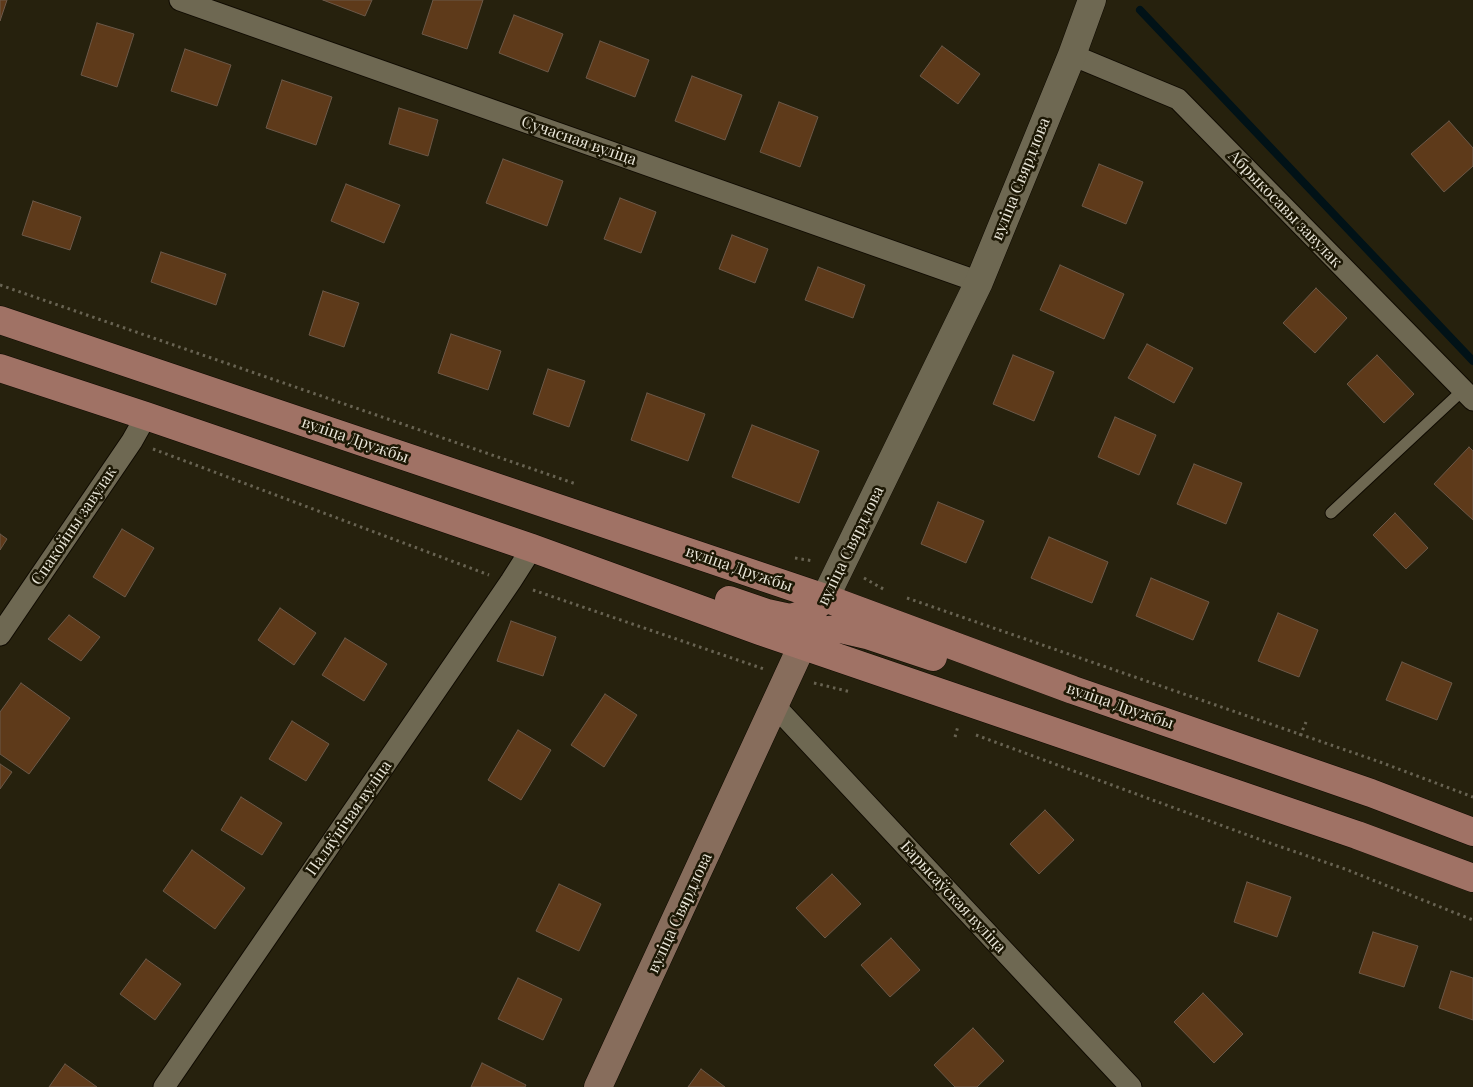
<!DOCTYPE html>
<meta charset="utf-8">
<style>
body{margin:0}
canvas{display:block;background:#26210d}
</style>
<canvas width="1473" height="1087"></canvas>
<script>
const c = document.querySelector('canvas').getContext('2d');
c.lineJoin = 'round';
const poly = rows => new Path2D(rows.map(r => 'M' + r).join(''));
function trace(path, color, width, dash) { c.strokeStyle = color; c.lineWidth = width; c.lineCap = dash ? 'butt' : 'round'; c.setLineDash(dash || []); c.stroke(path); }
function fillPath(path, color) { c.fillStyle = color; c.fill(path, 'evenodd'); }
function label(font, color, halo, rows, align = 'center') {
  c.font = font + ' "Playfair Display",serif'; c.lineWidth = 5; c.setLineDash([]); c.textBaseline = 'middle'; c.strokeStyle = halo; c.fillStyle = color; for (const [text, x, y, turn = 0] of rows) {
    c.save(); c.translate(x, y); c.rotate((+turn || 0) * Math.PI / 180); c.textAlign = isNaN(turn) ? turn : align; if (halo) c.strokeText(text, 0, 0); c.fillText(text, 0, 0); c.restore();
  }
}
trace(poly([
 [1140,10,1473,361]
]), '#011217', 8);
const building = poly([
 [0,0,7,0,0,21,0,0],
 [323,0,372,0,365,16,323,0],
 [433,0,483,0,467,49,422,34,433,0],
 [514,15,563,34,548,72,499,53,514,15],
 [97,23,134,34,117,87,81,75,97,23],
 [600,41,649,60,635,97,586,78,600,41],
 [942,46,980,74,958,104,920,76,942,46],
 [185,49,231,65,217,106,171,91,185,49],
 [692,76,742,95,725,140,675,121,692,76],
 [282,80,332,97,316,145,266,128,282,80],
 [779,102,818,117,800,167,760,152,779,102],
 [399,108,438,120,428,156,389,144,399,108],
 [1449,121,1473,148,1473,166,1444,192,1411,154,1449,121],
 [503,159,563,181,547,226,486,203,503,159],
 [1099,164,1143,182,1126,224,1082,206,1099,164],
 [346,184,400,205,384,243,331,221,346,184],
 [620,198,656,212,641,253,604,239,620,198],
 [33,201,81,217,70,250,22,235,33,201],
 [732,235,768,249,755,283,719,269,732,235],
 [161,252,226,274,216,305,151,282,161,252],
 [1060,265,1124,294,1104,339,1040,310,1060,265],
 [818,267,865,285,853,318,805,300,818,267],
 [1316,288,1347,318,1315,353,1283,323,1316,288],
 [323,291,359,303,344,347,309,335,323,291],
 [451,334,501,351,488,390,438,373,451,334],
 [1147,344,1193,368,1174,403,1128,378,1147,344],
 [1013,355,1054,372,1034,421,993,404,1013,355],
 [1377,355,1414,394,1384,423,1347,384,1377,355],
 [548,369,585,381,569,427,533,414,548,369],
 [647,393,705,414,688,461,631,440,647,393],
 [1115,417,1156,435,1139,475,1098,457,1115,417],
 [752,425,819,451,799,503,732,477,752,425],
 [1469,447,1473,451,1473,520,1434,484,1469,447],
 [1194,464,1242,483,1226,524,1177,504,1194,464],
 [938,502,984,521,966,563,921,544,938,502],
 [1395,513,1428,548,1406,569,1373,535,1395,513],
 [122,529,154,548,125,597,93,577,122,529],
 [0,534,7,539,0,550,0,534],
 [1049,537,1108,562,1092,603,1031,578,1049,537],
 [1151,578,1209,602,1193,640,1136,616,1151,578],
 [280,608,316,633,294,665,258,640,280,608],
 [1278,613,1318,630,1299,677,1258,661,1278,613],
 [69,615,100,637,81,661,48,639,69,615],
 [511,621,556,637,543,676,497,661,511,621],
 [345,638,387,664,364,701,322,675,345,638],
 [1402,662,1452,683,1437,720,1386,700,1402,662],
 [21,683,70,718,29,774,0,754,0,712,21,683],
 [605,694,637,715,604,767,571,745,605,694],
 [292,721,329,744,306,781,269,759,292,721],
 [518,730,551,750,521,800,488,780,518,730],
 [0,764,12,772,0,789,0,764],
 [241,797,282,823,262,855,221,830,241,797],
 [1045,810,1074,840,1039,874,1010,844,1045,810],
 [192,850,245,888,215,929,163,891,192,850],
 [832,874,861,904,825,938,796,908,832,874],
 [1247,882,1291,897,1277,937,1234,922,1247,882],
 [559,884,601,904,579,951,536,931,559,884],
 [1373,932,1418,946,1404,987,1359,973,1373,932],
 [891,938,920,970,890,997,861,965,891,938],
 [146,959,181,984,155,1020,120,994,146,959],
 [1451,971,1473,978,1473,1020,1439,1008,1451,971],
 [518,978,562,999,543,1040,498,1019,518,978],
 [1203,993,1243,1034,1214,1063,1174,1022,1203,993],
 [973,1028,1004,1061,977,1087,955,1087,934,1065,973,1028],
 [482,1063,526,1085,525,1087,471,1087,482,1063],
 [65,1064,97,1087,49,1087,65,1064],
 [701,1069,725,1087,688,1087,701,1069]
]);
fillPath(building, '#5e3a1a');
trace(building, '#6b5848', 1);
const service = poly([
 [1331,513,1463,390]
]);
const minor = poly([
 [180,0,979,282],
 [1072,55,1178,99,1473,400],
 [0,635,132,441,146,416],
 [775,706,1131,1087],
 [164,1087,511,581,532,548]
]);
const tertiary = poly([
 [825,598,979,282,1072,55,1092,0]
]);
const secondary = poly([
 [598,1087,812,624]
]);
const primary = poly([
 [0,320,825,598,1073,690,1371,793,1473,832],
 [0,368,146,416,532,548,760,631,1357,835,1473,878],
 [729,600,767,613,790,618,801,615,812,610,825,598],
 [803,645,815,634,828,630,841,629,867,635,933,657]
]);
trace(service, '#0f0a00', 13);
trace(minor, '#0f0a00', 23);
trace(tertiary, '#0f0a00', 29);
trace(secondary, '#0f0a00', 29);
trace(primary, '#0f0a00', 29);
trace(poly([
 [0,285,576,484],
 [153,449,489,575],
 [795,558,814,561],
 [864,578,885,590],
 [533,590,764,669],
 [907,598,1380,762,1473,797],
 [814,683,851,692],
 [976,735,1264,841,1345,869,1473,920],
 [1300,736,1306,722],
 [955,737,958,726]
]), '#686352', 3, [2.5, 4]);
trace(service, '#6e6852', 11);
trace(minor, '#6e6852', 21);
trace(tertiary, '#6e6852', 28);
trace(secondary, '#876d5c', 28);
trace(primary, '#a07265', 28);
label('16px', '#e8e5d8', '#1c1704', [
 ["Сучасная вуліца",579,141,19],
 ["вуліца Свярдлова",1021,179,-68],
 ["Абрыкосавы завулак",1285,209,46],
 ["вуліца Дружбы",355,440,19],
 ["Спакойны завулак",74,526,-56],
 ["вуліца Свярдлова",851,546,-64],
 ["вуліца Дружбы",739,569,19],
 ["вуліца Дружбы",1120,706,19],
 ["Паляўнічая вуліца",349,818,-55],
 ["Барысаўская вуліца",953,897,47],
 ["вуліца Свярдлова",680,913,-65]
]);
</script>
